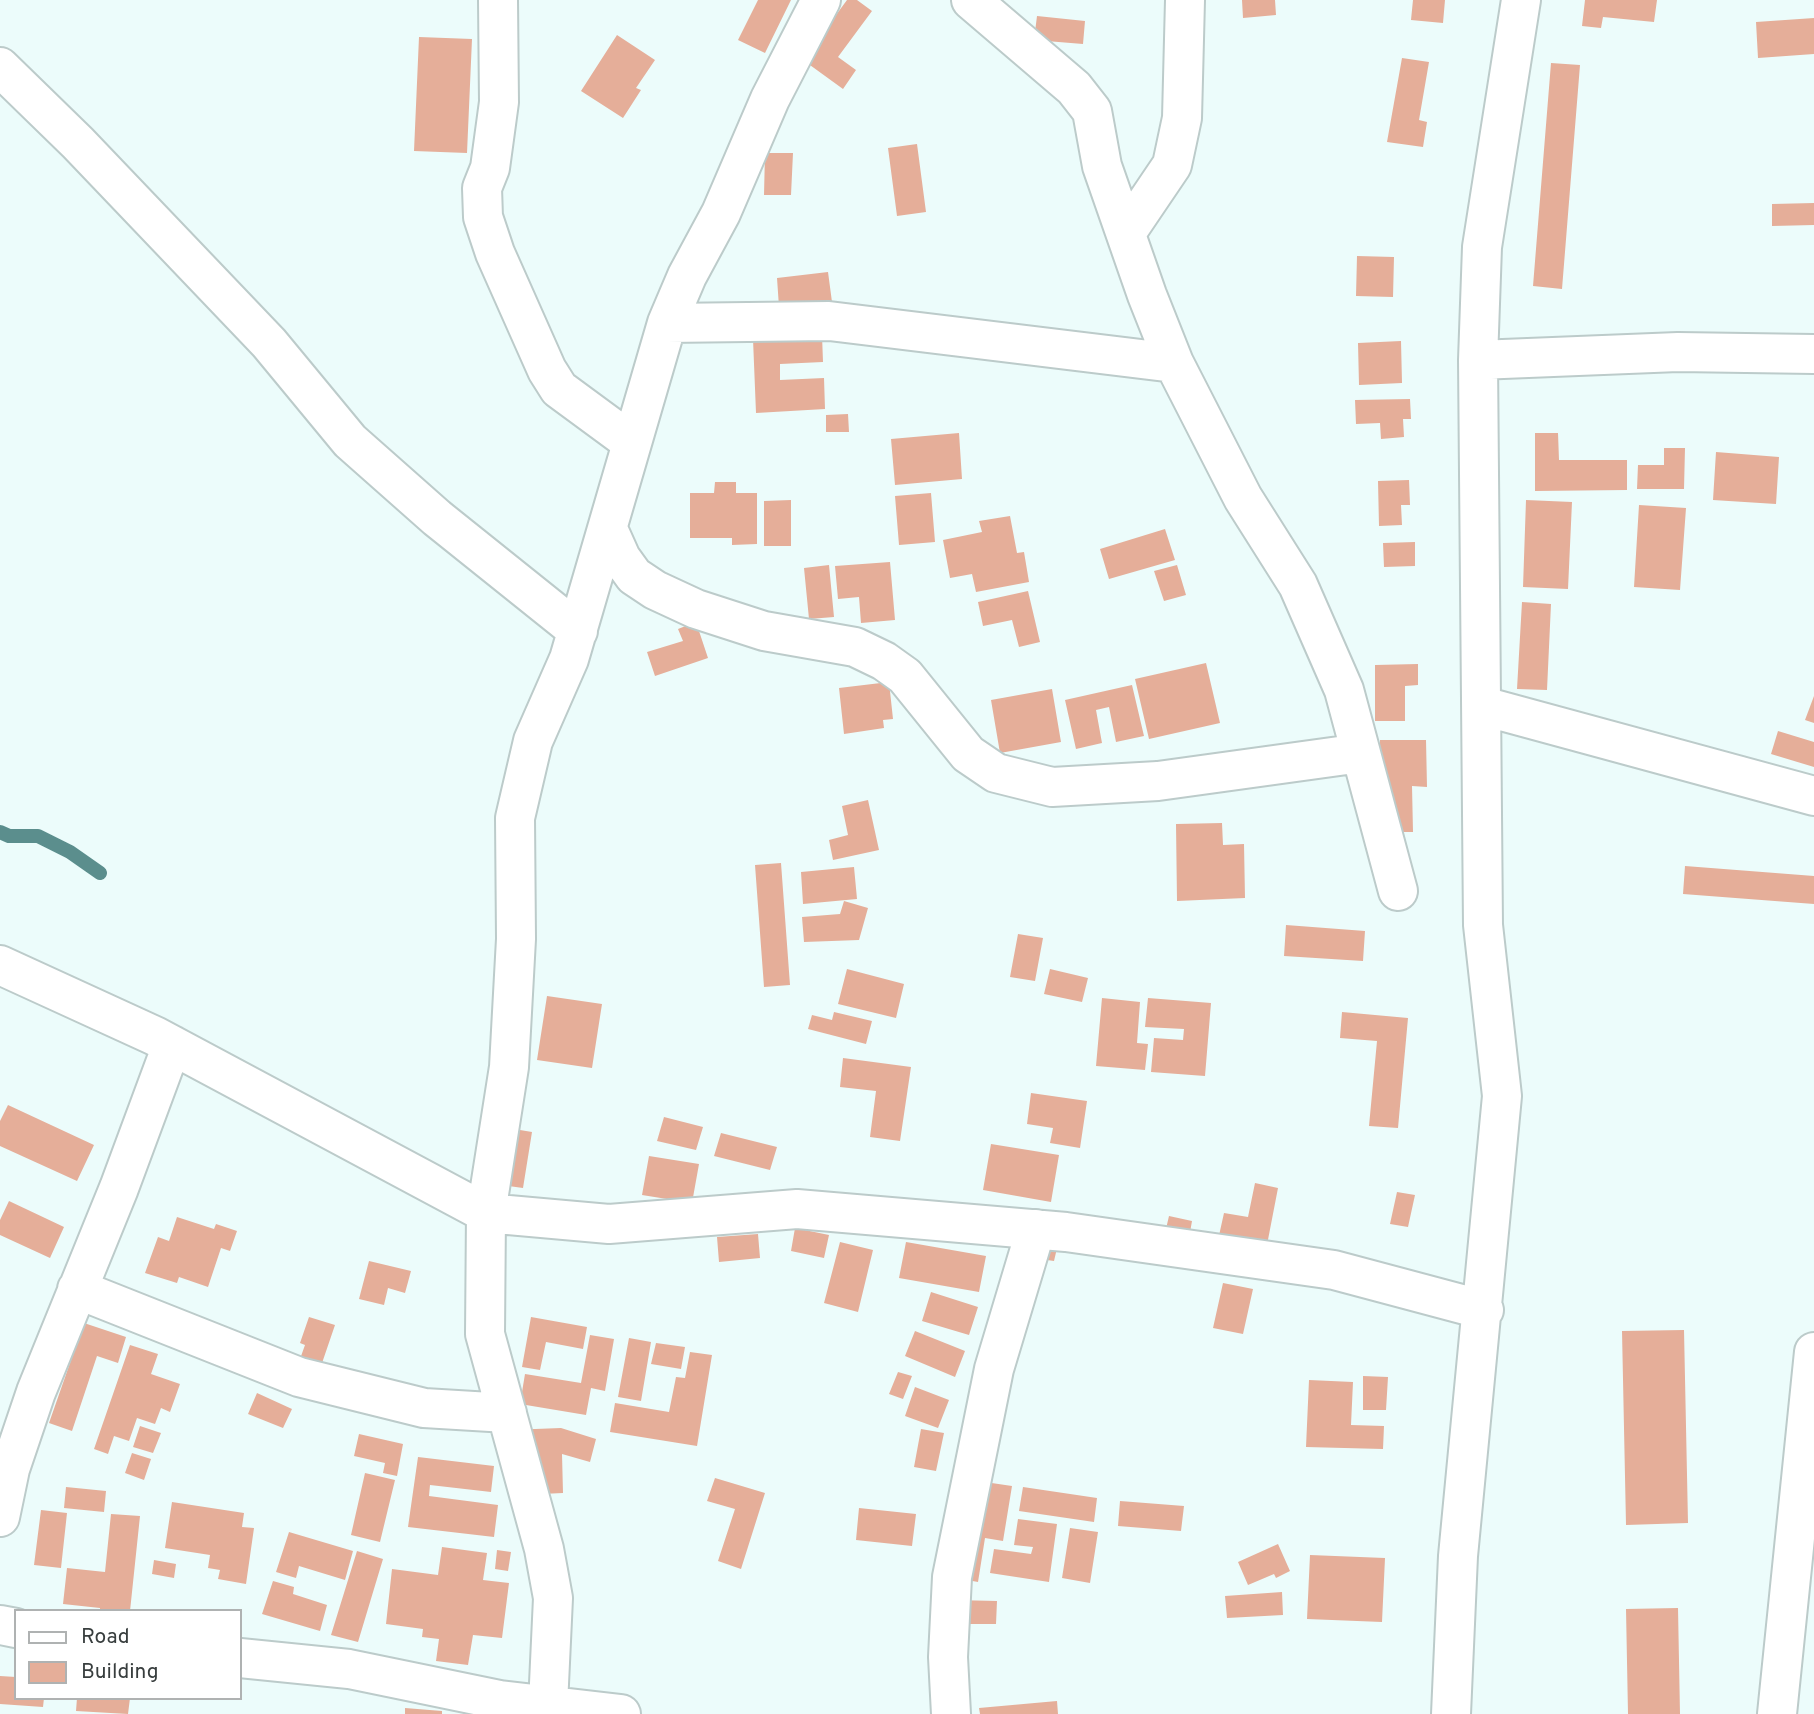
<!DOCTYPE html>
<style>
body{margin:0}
#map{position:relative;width:1814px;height:1714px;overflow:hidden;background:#ecfcfb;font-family:Overpass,sans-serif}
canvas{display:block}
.legend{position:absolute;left:14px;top:1609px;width:228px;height:91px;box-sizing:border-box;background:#fff;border:2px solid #afb2b2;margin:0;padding:9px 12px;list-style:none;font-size:21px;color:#383e3e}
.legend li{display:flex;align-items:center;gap:14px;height:35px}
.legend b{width:35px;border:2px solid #afb2b2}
</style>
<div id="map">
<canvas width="1814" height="1714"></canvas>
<ul class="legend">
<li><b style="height:9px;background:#fff"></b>Road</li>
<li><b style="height:19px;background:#e5ae99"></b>Building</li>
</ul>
</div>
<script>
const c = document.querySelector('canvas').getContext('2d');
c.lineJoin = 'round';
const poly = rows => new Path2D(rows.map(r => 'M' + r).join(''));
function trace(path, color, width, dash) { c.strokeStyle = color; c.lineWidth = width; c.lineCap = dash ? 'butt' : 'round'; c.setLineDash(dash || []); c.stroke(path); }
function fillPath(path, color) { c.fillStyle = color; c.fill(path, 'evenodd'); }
trace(poly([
 [0,832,9,836,38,836,70,852,100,873]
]), '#5b8e8d', 14);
fillPath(poly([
 [758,0,791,0,765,53,738,40],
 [847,0,857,0,872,11,838,57,856,70,843,89,803,60],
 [1242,0,1275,0,1276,15,1243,18],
 [1413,0,1445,0,1443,23,1411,20],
 [1585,0,1657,0,1654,22,1603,17,1601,28,1582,26],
 [1037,16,1085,21,1083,44,1034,40],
 [1814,18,1814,54,1758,58,1756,22],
 [617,35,655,60,636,88,641,90,623,118,581,91],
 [419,37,472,39,467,153,414,151],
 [1402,58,1429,62,1419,120,1427,122,1423,147,1387,142],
 [1551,63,1580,65,1562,289,1533,286],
 [917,144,926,212,897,216,888,148],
 [765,153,793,153,791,195,764,195],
 [1814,203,1814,225,1772,226,1772,204],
 [1357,256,1394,257,1393,297,1356,296],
 [828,272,832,302,779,307,777,278],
 [822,335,823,362,780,364,780,380,824,378,825,409,756,413,753,339],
 [1401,341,1402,383,1359,385,1358,343],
 [1410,399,1411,419,1403,419,1404,437,1381,439,1380,423,1356,424,1355,400],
 [848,414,849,432,826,432,826,415],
 [959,433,962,479,895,485,891,439],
 [1535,433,1558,433,1559,460,1627,460,1627,490,1535,491],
 [1664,448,1685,448,1684,489,1637,489,1638,465,1664,465],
 [1716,452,1779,457,1776,504,1713,500],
 [1409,480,1410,505,1401,505,1402,525,1379,526,1378,481],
 [715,482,736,482,736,493,757,493,757,544,732,545,732,538,690,538,690,493,714,493],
 [931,493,935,542,899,545,895,496],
 [791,500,791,546,764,546,764,501],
 [1526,500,1572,502,1568,589,1523,587],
 [1639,505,1686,508,1680,590,1634,587],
 [1010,516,1017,553,1024,552,1029,582,976,592,972,574,950,578,943,540,982,532,979,521],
 [1165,529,1175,560,1109,579,1100,549],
 [1415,542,1415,566,1384,567,1383,543],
 [890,562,895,620,861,623,859,597,838,599,835,566],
 [829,565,834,617,809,619,804,568],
 [1177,565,1186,595,1164,601,1154,571],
 [1028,591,1040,642,1019,647,1012,620,983,626,978,602],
 [1522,602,1551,604,1547,690,1517,689],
 [696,622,708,658,655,676,647,652,683,641,678,629],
 [1206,663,1220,723,1149,739,1135,679],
 [1418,664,1418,685,1405,686,1405,721,1375,721,1375,665],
 [889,682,893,719,883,720,884,728,844,734,839,688],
 [1132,685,1144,736,1116,742,1109,707,1096,710,1102,743,1076,749,1065,700],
 [1052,689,1061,742,1000,753,991,700],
 [1814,696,1814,723,1805,720],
 [1778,731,1814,742,1814,767,1771,754],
 [1380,740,1426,740,1427,787,1412,786,1413,832,1381,832],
 [868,800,879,850,833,860,829,840,848,835,842,806],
 [1222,823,1223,845,1244,844,1245,898,1177,901,1176,824],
 [781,863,790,985,764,987,755,865],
 [1685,866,1814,876,1814,904,1683,894],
 [854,867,857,899,803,904,801,872],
 [844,901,868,908,859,940,804,942,802,917,840,914],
 [1286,925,1365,931,1363,961,1284,956],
 [1018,934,1043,938,1035,981,1010,977],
 [847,969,904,984,896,1018,838,1004],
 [1050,969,1088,978,1082,1002,1044,994],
 [547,996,602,1004,592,1068,537,1060],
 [1102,998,1140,1002,1137,1043,1148,1044,1145,1070,1096,1066],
 [1148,998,1211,1003,1205,1076,1151,1072,1154,1038,1183,1040,1184,1029,1145,1027],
 [834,1012,872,1021,866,1044,808,1029,812,1015,832,1020],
 [1342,1012,1408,1018,1398,1128,1369,1126,1377,1041,1340,1038],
 [843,1058,911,1067,900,1141,870,1137,876,1091,840,1087],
 [1031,1093,1087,1101,1080,1148,1050,1143,1053,1128,1027,1124],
 [8,1105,94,1145,77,1181,0,1146,0,1121],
 [664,1117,703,1127,696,1150,657,1141],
 [502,1127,532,1132,523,1188,494,1184],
 [721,1133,777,1147,770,1170,714,1156],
 [991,1144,1059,1155,1051,1202,983,1190],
 [649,1156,699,1164,692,1203,642,1195],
 [1255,1183,1278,1188,1266,1250,1218,1240,1224,1213,1248,1217],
 [1397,1192,1415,1195,1408,1227,1390,1224],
 [9,1201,64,1227,50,1258,0,1235,0,1220],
 [1169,1216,1192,1221,1189,1238,1165,1233],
 [177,1217,214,1229,216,1224,237,1231,230,1251,221,1248,208,1287,179,1277,177,1283,145,1273,158,1237,169,1241],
 [795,1228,829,1235,824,1258,791,1251],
 [758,1234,760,1258,719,1262,717,1237],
 [840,1242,873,1250,858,1312,824,1303],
 [906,1242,986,1256,979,1292,899,1278],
 [1058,1244,1054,1261,1033,1258],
 [369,1261,411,1271,405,1293,388,1288,384,1305,359,1299],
 [1223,1283,1253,1289,1243,1334,1213,1328],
 [931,1292,978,1307,969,1335,922,1321],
 [309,1317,335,1325,321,1366,300,1359,305,1345,300,1343],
 [531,1317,587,1327,583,1349,546,1342,540,1370,522,1367],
 [84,1323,126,1337,118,1363,97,1356,72,1431,49,1423],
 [1684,1330,1688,1523,1626,1525,1622,1331],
 [915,1331,965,1351,955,1377,905,1356],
 [590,1335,614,1339,605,1391,591,1388,586,1415,520,1404,525,1374,581,1383],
 [629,1338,651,1342,641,1401,618,1397],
 [656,1343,685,1347,681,1369,651,1364],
 [130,1345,158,1354,151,1374,180,1384,170,1412,161,1408,155,1424,137,1418,129,1441,114,1436,108,1454,94,1449],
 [690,1352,712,1355,697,1446,610,1432,615,1403,669,1412,676,1377,685,1378],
 [898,1372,912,1376,903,1399,889,1394],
 [1363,1376,1388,1377,1386,1410,1363,1410],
 [1309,1380,1353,1382,1351,1425,1384,1426,1383,1449,1306,1447],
 [915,1387,949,1400,938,1428,905,1416],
 [257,1393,292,1409,283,1428,248,1414],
 [140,1426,161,1433,153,1453,133,1447],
 [561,1428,596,1439,590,1462,562,1454,563,1493,520,1495,509,1430],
 [921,1429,944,1433,936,1471,914,1467],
 [359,1434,403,1444,397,1476,383,1473,385,1463,354,1456],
 [132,1453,151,1459,144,1480,125,1473],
 [418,1457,494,1466,491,1492,430,1485,429,1496,498,1505,494,1537,408,1527],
 [365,1473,395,1480,380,1542,351,1535],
 [715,1478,765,1493,741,1569,718,1561,735,1509,707,1501],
 [978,1481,1012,1486,1003,1541,985,1538,978,1582,956,1578],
 [66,1487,106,1491,104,1512,64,1508],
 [1023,1487,1097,1498,1094,1522,1019,1511],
 [1120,1501,1184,1506,1181,1531,1118,1526],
 [172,1502,244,1513,242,1527,254,1528,246,1584,218,1579,220,1570,208,1568,210,1555,165,1548],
 [859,1508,916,1514,912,1546,856,1540],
 [41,1510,67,1513,61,1568,34,1565],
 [111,1514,140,1516,130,1611,100,1611,100,1608,63,1604,67,1568,105,1572],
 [1018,1519,1057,1524,1049,1582,990,1573,994,1549,1031,1554,1033,1547,1014,1545],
 [1070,1528,1098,1532,1090,1583,1062,1578],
 [289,1532,353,1551,345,1580,299,1566,296,1578,276,1572],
 [1278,1544,1290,1571,1276,1578,1274,1574,1248,1585,1238,1562],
 [442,1547,487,1553,483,1580,509,1583,502,1638,473,1635,468,1665,436,1661,439,1639,422,1637,423,1629,386,1624,392,1569,438,1575],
 [497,1550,511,1552,508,1571,495,1569],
 [357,1551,383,1559,358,1642,331,1635],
 [1310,1555,1385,1558,1382,1622,1307,1619],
 [154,1560,176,1564,174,1578,152,1574],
 [273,1581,294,1587,293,1594,327,1605,320,1631,262,1614],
 [1282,1592,1283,1615,1227,1618,1225,1596],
 [954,1600,997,1601,996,1624,953,1624],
 [1678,1608,1680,1714,1628,1714,1626,1609],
 [0,1676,16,1677,16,1698,44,1698,43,1707,0,1704],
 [77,1698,130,1698,128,1714,76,1711],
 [1057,1701,1058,1714,980,1714,979,1708],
 [405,1708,442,1711,442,1714,405,1714]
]), '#e5ae99');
const minor = poly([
 [498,0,499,102,490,168,482,188,483,217,495,253,547,370,559,389,631,442],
 [971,0,1074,88,1092,111,1102,166,1147,295,1174,363,1243,498,1298,585,1344,690,1398,891],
 [0,67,78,143,269,343,350,441,437,518,578,631],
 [1126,233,1172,165,1182,118,1185,0],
 [667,323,829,321,1174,363],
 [1478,360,1678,352,1814,354],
 [608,529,621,558,634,576,655,590,696,609,764,631,855,647,884,661,905,676,968,754,996,773,1052,787,1158,781,1361,753],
 [1483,706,1814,796],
 [0,965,155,1036,486,1213,609,1224,797,1209,1066,1232,1334,1270,1484,1310],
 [77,1289,299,1377,424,1408,507,1413],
 [0,1517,10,1469,36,1392,119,1188,172,1045],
 [0,1625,16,1628],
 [240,1658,349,1669,500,1700,621,1714],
 [548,1705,553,1598,544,1549,485,1334,486,1213,509,1067,516,939,515,818,533,741,569,659,667,323,687,276,721,213,770,99,821,0],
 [951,1714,948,1657,952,1577,994,1369,1036,1229],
 [1451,1714,1458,1556,1502,1096,1483,925,1478,360,1482,247,1521,0],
 [1777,1714,1814,1352]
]);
trace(minor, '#bccbca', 42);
trace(minor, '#fff', 38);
</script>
